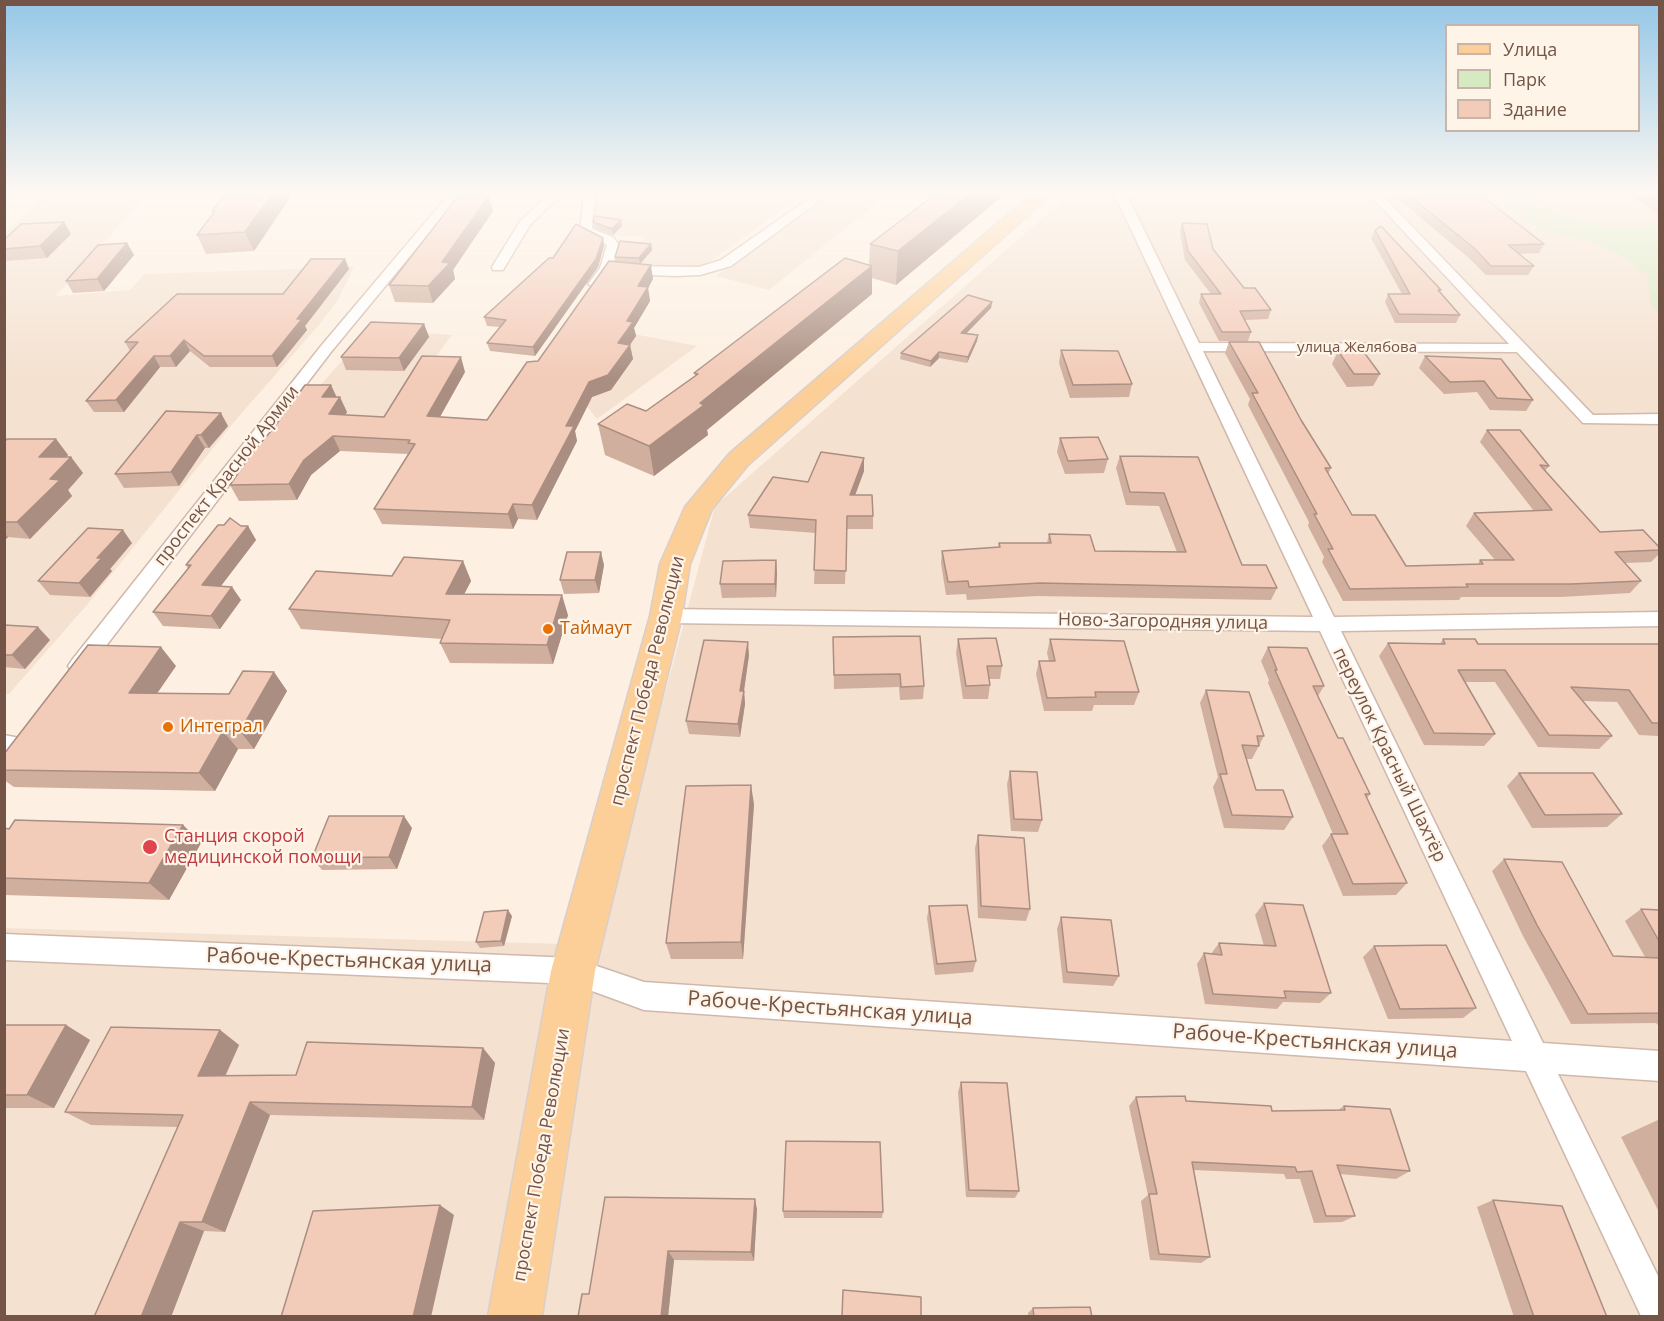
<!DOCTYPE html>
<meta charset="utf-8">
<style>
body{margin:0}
#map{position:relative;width:1664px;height:1321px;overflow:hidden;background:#fdf0e2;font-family:"Open Sans",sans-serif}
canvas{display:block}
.frame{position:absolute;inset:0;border:6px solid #755448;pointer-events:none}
.legend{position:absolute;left:1445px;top:24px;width:195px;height:108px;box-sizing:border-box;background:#fff4e8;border:2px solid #c8b4a8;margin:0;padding:8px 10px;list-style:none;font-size:18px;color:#755448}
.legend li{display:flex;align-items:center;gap:12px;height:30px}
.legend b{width:30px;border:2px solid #c8b4a8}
</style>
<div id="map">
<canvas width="1664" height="1321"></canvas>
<div class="frame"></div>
<ul class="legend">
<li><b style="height:8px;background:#fdcf98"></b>Улица</li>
<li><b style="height:16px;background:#d5eac0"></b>Парк</li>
<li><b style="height:16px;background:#f3cbb9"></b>Здание</li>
</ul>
</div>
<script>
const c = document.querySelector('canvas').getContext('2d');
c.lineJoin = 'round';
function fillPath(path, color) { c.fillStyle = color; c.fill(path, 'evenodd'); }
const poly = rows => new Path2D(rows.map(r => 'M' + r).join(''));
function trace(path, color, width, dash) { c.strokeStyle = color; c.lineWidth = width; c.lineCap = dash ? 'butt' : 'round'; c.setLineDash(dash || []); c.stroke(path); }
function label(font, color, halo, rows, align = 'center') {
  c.font = font + ' "Open Sans",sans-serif'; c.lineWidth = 4.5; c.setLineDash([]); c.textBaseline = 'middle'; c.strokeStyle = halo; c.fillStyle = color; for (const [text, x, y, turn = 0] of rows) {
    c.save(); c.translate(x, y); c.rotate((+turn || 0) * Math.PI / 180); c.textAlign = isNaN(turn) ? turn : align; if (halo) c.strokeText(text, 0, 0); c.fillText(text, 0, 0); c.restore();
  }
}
fillPath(poly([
 [48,193,148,193,56,296,130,290,144,274,354,267,338,300,318,326,234,422,86,606,9,694,5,694,5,232],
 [595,193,815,193,812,198,797,199,701,268,686,268,626,263,645,236,624,237,596,234,588,230,596,215,593,200],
 [824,193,889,193,769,290,716,276,814,204],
 [1071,193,1659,193,1659,1316,5,1316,4,928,598,945,715,506],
 [369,330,452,335,381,429,287,423],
 [613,330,697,346,597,419,569,383]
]), '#f4e1d0');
fillPath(poly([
 [1494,193,1568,193,1538,199,1531,203,1579,221,1611,227,1636,227,1659,223,1659,311,1652,308,1647,274,1618,254,1590,242,1542,230,1494,199]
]), '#d5eac0');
const street = poly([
 [450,193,462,193,331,352,86,672,79,674,72,672,68,666,72,660,321,346,450,193],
 [558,193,573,193,551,204,530,225,503,270,493,270,492,267,521,220,543,200,558,193],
 [584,193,596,193,592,229,613,237,619,245,612,268,600,287,595,288,588,284,600,268,607,245,580,231,584,193],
 [812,193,824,193,815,204,731,266,700,275,675,276,625,274,619,270,625,266,699,267,721,260,807,200,812,193],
 [1114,193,1126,193,1199,343,1509,344,1368,193,1380,193,1593,415,1660,414,1660,424,1583,423,1517,352,1203,351,1334,617,1660,612,1660,626,1341,631,1543,1043,1660,1051,1660,1081,1558,1074,1660,1280,1660,1316,1641,1316,1526,1071,644,1010,573,984,4,960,4,934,573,958,644,982,1512,1041,1320,631,666,623,659,621,656,616,659,611,666,609,1313,617,1114,193],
 [4,735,25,739,28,745,25,751,17,754,4,753,4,735]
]);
const primary = poly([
 [1033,193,1053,193,747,466,712,509,690,564,682,616,595,971,542,1316,488,1316,551,971,650,616,660,564,685,507,729,454,1033,193]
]);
trace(street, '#d0b8ab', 3);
trace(primary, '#d8cfcc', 3);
fillPath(street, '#fff');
fillPath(primary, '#fdcf98');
fillPath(poly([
 [293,193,254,251,206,254,197,235,213,214,212,211],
 [937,193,1006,193,896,285,872,278,872,294,707,430,708,435,654,476,605,455,598,424,646,411,695,376,694,373,869,265,870,244],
 [1391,193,1478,193,1544,244,1539,253,1519,254,1534,266,1528,275,1486,275,1469,258],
 [1629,193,1659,193,1659,215],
 [493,211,453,270,455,279,433,303,395,302,389,285],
 [64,222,71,234,47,258,4,261,4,240],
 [593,222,622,226,613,235,594,228],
 [1182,223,1213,249,1244,288,1271,310,1268,319,1245,320,1251,332,1248,341,1219,341,1199,303,1201,294,1211,294,1185,260,1180,231],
 [1375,230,1441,290,1440,292,1460,315,1456,323,1395,323,1385,302,1388,294,1402,294,1371,238],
 [603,238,604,246,598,267,535,356,490,351,487,343,500,327,487,326,484,317],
 [127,243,134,255,104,291,73,293,66,281],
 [651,244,652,250,640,264,653,279,648,288,650,301,634,328,636,336,630,345,633,359,611,390,592,397,575,431,577,441,537,520,518,519,513,529,382,524,374,509,408,454,340,451,311,475,297,500,239,501,230,485,272,430,331,385,336,397,347,412,345,415,384,417,465,372,440,417,487,420,538,361,616,261,615,257],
 [345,259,349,269,305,326,307,330,277,367,210,367,190,351,176,367,160,367,124,412,94,412,86,401,130,351,125,342,283,294],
 [992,302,991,308,966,333,978,335,977,341,967,363,939,358,930,367,900,359,901,353],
 [424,324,429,337,404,371,346,370,341,357],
 [1229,342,1301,420,1331,468,1328,474,1352,515,1406,566,1478,564,1480,560,1495,560,1466,526,1474,513,1534,511,1480,442,1487,430,1549,466,1545,471,1600,532,1658,545,1659,543,1659,555,1659,554,1651,562,1625,563,1641,581,1630,593,1561,597,1461,597,1459,600,1343,601,1322,562,1324,557,1308,526,1309,522,1248,405,1250,399,1225,353],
 [1061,350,1132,384,1129,397,1070,398,1059,363],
 [1338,351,1380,374,1373,386,1347,387,1332,364],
 [1425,356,1533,400,1526,411,1490,410,1477,392,1444,394,1419,368],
 [166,411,228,426,209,448,205,448,179,486,124,488,115,474],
 [1060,438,1108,459,1104,473,1065,474,1057,452],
 [56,439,68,455,66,457,71,457,83,473,68,490,72,496,30,539,8,537,4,541,4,442],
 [1120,456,1198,457,1242,565,1277,588,1271,600,1037,596,967,600,966,594,946,595,941,563,942,551,998,548,999,543,1047,543,1049,534,1095,551,1177,552,1159,506,1126,505,1116,468],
 [864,458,864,471,855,495,873,516,873,529,847,529,845,584,814,584,816,533,750,528,748,515,808,482],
 [241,526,248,526,256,540,221,586,232,587,241,600,220,629,163,626,153,612,188,569,186,565],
 [132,543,110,569,112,571,90,597,50,595,38,581],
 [776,560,777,573,776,597,722,598,720,584],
 [463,561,471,581,464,594,568,615,553,664,450,663,440,643,442,639,301,629,289,609,392,576],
 [604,565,599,593,564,594,560,580],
 [4,625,50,640,25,669,4,667],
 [833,637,924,686,923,699,900,700,899,687,834,689],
 [958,639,1002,666,1000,679,989,679,990,685,988,699,963,699,956,653],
 [1050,639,1139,692,1134,705,1094,705,1092,711,1044,711,1036,674,1039,661,1049,661,1047,653],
 [1443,639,1478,644,1659,644,1659,736,1639,735,1617,702,1582,701,1612,736,1599,749,1538,747,1495,682,1465,682,1495,734,1484,746,1424,745,1379,656,1388,643,1440,644],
 [1268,647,1324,686,1318,696,1338,738,1370,794,1367,798,1407,883,1396,895,1343,896,1322,846,1331,834,1333,834,1268,683,1269,680,1261,661],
 [749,655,744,691,745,704,740,737,689,734,686,721],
 [176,666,157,693,229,694,274,672,287,691,254,749,238,749,215,791,14,787,4,780,4,754],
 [1206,690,1264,736,1252,759,1246,759,1256,790,1293,817,1284,830,1224,828,1213,787,1218,777,1200,703],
 [1010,771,1042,820,1038,832,1011,831,1007,784],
 [1519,773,1622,814,1607,827,1532,828,1507,786],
 [754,804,743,959,671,959,666,943],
 [183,825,201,843,169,900,4,895,4,828],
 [412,828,397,869,322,870,312,858],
 [978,835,1030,909,1026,921,978,918,975,848],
 [1504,859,1613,956,1645,957,1625,921,1641,909,1659,910,1659,1025,1658,1025,1656,1023,1571,1024,1523,936,1492,871],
 [1264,903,1331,993,1320,1003,1283,1002,1277,1009,1205,1004,1197,964,1204,953,1211,954,1219,943,1264,946,1255,915],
 [929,906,976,961,973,972,935,975,927,918],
 [512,916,504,946,480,948,476,942],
 [1061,917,1119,976,1113,986,1063,983,1057,929],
 [1374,946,1476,1008,1463,1018,1388,1019,1363,957],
 [4,1025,66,1025,90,1040,54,1108,4,1108],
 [220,1030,239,1045,226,1075,296,1075,483,1048,495,1063,484,1120,270,1115,225,1232,204,1231,171,1317,94,1317,178,1127,91,1125,65,1112],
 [961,1082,1019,1191,1015,1198,966,1197,958,1092],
 [1136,1097,1186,1101,1272,1111,1338,1110,1344,1106,1410,1171,1396,1179,1340,1174,1355,1216,1342,1222,1314,1223,1300,1179,1286,1179,1284,1174,1194,1170,1210,1257,1201,1263,1150,1260,1141,1201,1148,1195,1129,1106],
 [1658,1120,1659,1120,1659,1212,1621,1137],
 [605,1197,757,1209,754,1261,674,1260,668,1317,578,1317,589,1294],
 [1493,1200,1607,1317,1514,1317,1477,1207],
 [783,1211,883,1212,882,1218,784,1218],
 [1033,1308,1092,1317,1028,1317,1028,1313]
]), '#d1af9f');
fillPath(poly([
 [273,193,293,193,254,251,245,232],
 [971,193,1006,193,896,285,898,251],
 [489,196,493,211,453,270,455,279,433,303,428,286,442,262],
 [621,220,622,226,613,235,612,229],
 [64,222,71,234,47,258,40,246],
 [603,238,604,246,598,267,535,356,533,347],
 [127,243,134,255,104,291,97,279],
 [651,244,652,250,640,264,639,258],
 [345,259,349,269,305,326,307,330,277,367,272,356,297,319],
 [651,265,653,279,648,288,650,301,634,328,636,336,627,349,630,345,633,359,611,390,592,397,575,431,577,441,537,520,532,505,566,426,589,382,618,343,627,321,638,286],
 [872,266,872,294,707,430,708,435,654,476,649,446,700,403],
 [992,302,991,308,961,339,961,333],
 [424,324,429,337,404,371,399,358],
 [978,335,977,341,967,363,968,357],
 [184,340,190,351,176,367,170,356],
 [939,352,939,358,930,367,931,361],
 [154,356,160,367,124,412,116,400],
 [461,357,465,372,432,431,427,416],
 [331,385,338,400,322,397],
 [340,397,347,412,336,429,329,414],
 [221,413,228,426,209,448,201,435],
 [197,435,205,448,179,486,171,472],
 [333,436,340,451,311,475,297,500,289,484,304,460],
 [56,439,68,455,51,473,39,457],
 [71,457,83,473,68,490,72,496,30,539,17,522,50,479],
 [864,458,864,471,850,509,850,495],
 [513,504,518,519,513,529,508,514],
 [248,526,256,540,211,599,202,585],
 [123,530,132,543,110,569,112,571,90,597,79,583,97,558],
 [4,533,8,537,4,541],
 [601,552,604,565,599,593,595,580],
 [776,560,777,573,776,597,775,584],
 [463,561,471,581,454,614,446,594],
 [232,587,241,600,220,629,211,616],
 [562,595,568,615,553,664,547,645],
 [38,627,50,640,25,669,12,655],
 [748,642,749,655,742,704,740,691],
 [161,647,176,666,145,711,129,693],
 [274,672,287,691,254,749,240,731],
 [744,691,745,704,740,737,738,724],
 [223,731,238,749,215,791,199,773],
 [751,785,754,804,743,959,741,942],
 [404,816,412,828,397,869,389,857],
 [183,825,201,843,169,900,149,883],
 [508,910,512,916,504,946,501,941],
 [66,1025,90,1040,54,1108,27,1095],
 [220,1030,239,1045,219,1089,198,1076],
 [483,1048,495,1063,484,1120,472,1107],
 [250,1102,270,1115,225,1232,202,1222],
 [755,1199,757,1209,754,1261,751,1252],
 [440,1205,454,1215,431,1317,413,1317],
 [180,1222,204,1231,171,1317,141,1317],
 [668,1251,674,1260,668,1317,661,1317]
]), '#aa8e82');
const building = poly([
 [226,193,273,193,245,232,197,235,215,211,212,211,226,193],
 [937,193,971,193,898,251,870,244,937,193],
 [1406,193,1478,193,1544,244,1508,245,1534,266,1491,266,1474,248,1406,193],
 [1647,193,1659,193,1659,202,1647,193],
 [459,195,489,196,442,262,450,263,428,286,389,285,459,195],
 [594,216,621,220,612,229,593,222,594,216],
 [64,222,40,246,4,249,4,240,21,224,64,222],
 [1182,223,1207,224,1213,249,1244,288,1255,288,1271,310,1240,311,1251,332,1222,332,1201,294,1221,294,1188,251,1182,223],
 [576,224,603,238,596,259,533,347,487,343,506,320,484,317,549,258,553,258,576,224],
 [1381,226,1441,290,1438,290,1460,315,1399,314,1388,294,1410,294,1375,230,1381,226],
 [620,241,651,244,639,258,615,257,620,241],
 [127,243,97,279,66,281,98,245,127,243],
 [845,258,872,266,700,403,704,405,649,446,598,424,627,404,646,411,698,374,694,373,845,258],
 [311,259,345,259,297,319,302,319,272,356,204,356,184,340,170,356,154,356,116,400,86,401,138,342,125,342,177,294,283,294,311,259],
 [609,261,651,265,638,286,648,287,627,321,633,322,618,343,630,345,608,375,589,382,566,426,574,426,532,505,513,504,508,514,374,509,415,444,408,443,410,440,333,436,304,460,289,484,230,485,251,454,272,430,305,385,331,385,322,397,340,397,329,414,384,417,422,356,461,357,427,416,487,420,527,362,538,361,609,261],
 [968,295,992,302,961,333,978,335,968,357,939,352,931,361,901,353,968,295],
 [371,322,424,324,399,358,341,357,371,322],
 [1229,342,1259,342,1301,420,1331,468,1325,468,1352,515,1375,515,1406,566,1483,564,1480,560,1514,560,1474,513,1552,510,1487,430,1520,430,1549,466,1540,465,1600,532,1643,530,1659,547,1659,550,1615,552,1641,581,1571,584,1466,584,1468,587,1350,589,1328,549,1333,549,1314,514,1317,514,1252,393,1258,393,1229,342],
 [1061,350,1118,351,1132,384,1073,385,1061,350],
 [1338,351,1363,351,1380,374,1354,374,1338,351],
 [1425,356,1501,359,1533,400,1497,398,1484,381,1450,382,1425,356],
 [166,411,221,413,201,435,197,435,171,472,115,474,166,411],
 [1098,437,1108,459,1068,461,1060,438,1098,437],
 [7,439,56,439,39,457,71,457,50,479,60,480,17,522,4,522,4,442,7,439],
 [821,452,864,458,850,495,872,495,873,516,847,516,846,571,814,570,816,520,748,515,773,477,808,482,821,452],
 [1120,456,1198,457,1242,565,1266,565,1277,588,1040,583,969,587,968,581,948,582,942,551,1000,547,999,543,1051,543,1049,534,1090,535,1095,551,1186,552,1164,493,1130,492,1120,456],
 [230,518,241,526,248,526,202,585,232,587,211,616,153,612,191,565,186,565,218,525,224,525,230,518],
 [88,528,123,530,97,558,102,558,79,583,38,581,88,528],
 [567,552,601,552,595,580,560,580,567,552],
 [404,557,463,561,446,594,562,595,547,645,440,643,450,620,289,609,316,571,392,576,404,557],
 [776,560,775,584,720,584,723,561,776,560],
 [4,625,38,627,12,655,4,655,4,625],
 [920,636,924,686,901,687,900,674,834,675,833,637,920,636],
 [996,638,1002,666,987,666,990,685,966,686,958,639,996,638],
 [1050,639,1124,641,1139,692,1095,692,1096,697,1047,698,1039,661,1055,661,1050,639],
 [1443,639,1475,639,1478,644,1659,644,1659,723,1652,723,1629,690,1571,687,1612,736,1549,735,1505,670,1458,670,1495,734,1434,733,1388,643,1445,644,1443,639],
 [704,640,748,642,740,691,744,691,738,724,686,721,704,640],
 [88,645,161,647,129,693,229,694,243,671,274,672,240,731,223,731,199,773,4,770,4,754,88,645],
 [1268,647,1307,648,1324,686,1313,686,1338,738,1343,738,1370,794,1365,794,1407,883,1353,884,1331,834,1348,834,1275,670,1277,670,1268,647],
 [1206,690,1249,692,1264,736,1257,736,1259,746,1242,745,1256,790,1283,790,1293,817,1232,815,1220,774,1227,774,1206,690],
 [1010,771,1037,772,1042,820,1014,819,1010,771],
 [1519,773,1593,773,1622,814,1545,815,1519,773],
 [751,785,741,942,666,943,686,786,751,785],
 [329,816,404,816,389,857,312,858,329,816],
 [15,820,183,825,149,883,4,878,4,828,9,829,15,820],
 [978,835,1024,838,1030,909,981,906,978,835],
 [1504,859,1562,862,1613,956,1659,958,1659,1013,1588,1014,1537,925,1504,859],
 [1264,903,1303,905,1331,993,1284,991,1286,998,1213,994,1204,953,1222,955,1219,943,1276,946,1264,903],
 [967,905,976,961,937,964,929,906,967,905],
 [1641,909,1659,910,1659,941,1641,909],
 [508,910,501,941,476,942,484,912,508,910],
 [1061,917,1111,920,1119,976,1067,972,1061,917],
 [1446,945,1476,1008,1400,1009,1374,946,1446,945],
 [4,1025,66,1025,27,1095,4,1095,4,1025],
 [111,1027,220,1030,198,1076,296,1075,307,1042,483,1048,472,1107,250,1102,202,1222,180,1222,141,1317,94,1317,183,1115,65,1112,111,1027],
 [961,1082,1007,1083,1019,1191,969,1190,961,1082],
 [1185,1096,1186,1101,1271,1106,1272,1111,1345,1110,1344,1106,1390,1109,1410,1171,1337,1165,1355,1216,1326,1216,1312,1171,1297,1172,1295,1167,1192,1162,1210,1257,1159,1254,1149,1194,1157,1194,1136,1097,1185,1096],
 [786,1141,880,1142,883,1212,783,1211,786,1141],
 [605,1197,755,1199,751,1252,668,1251,661,1317,578,1317,582,1294,589,1294,605,1197],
 [1493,1200,1562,1206,1607,1317,1534,1317,1493,1200],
 [440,1205,413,1317,281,1317,313,1211,440,1205],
 [843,1290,921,1297,921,1317,842,1317,843,1290],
 [1090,1307,1092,1317,1034,1317,1033,1308,1090,1307]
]);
fillPath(building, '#f3cbb9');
trace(building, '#aa8e82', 1.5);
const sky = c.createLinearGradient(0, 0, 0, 378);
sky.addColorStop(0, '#94c7e7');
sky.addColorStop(0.51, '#fef8f2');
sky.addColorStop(1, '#fef8f200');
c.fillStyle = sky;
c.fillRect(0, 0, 1664, 378);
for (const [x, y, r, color] of [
 [548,629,6,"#e8710a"],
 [168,727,6,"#e8710a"],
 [150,847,8,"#e0444e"]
]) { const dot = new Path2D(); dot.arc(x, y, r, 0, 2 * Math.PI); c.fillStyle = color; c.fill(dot); trace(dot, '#fff4e8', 2); }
label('15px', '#755448', '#fff4e8', [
 ["улица Желябова",1357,348]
]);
label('18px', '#755448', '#fff4e8', [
 ["проспект Красной Армии",227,476,-52],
 ["Ново-Загородняя улица",1163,622,1],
 ["проспект Победа Революции",648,681,-76],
 ["переулок Красный Шахтёр",1389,755,64],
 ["проспект Победа Революции",542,1155,-80]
]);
label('18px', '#c56008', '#fff4e8', [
 ["Таймаут",560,629],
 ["Интеграл",180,727]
], 'left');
label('18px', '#be3a42', '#fff4e8', [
 ["Станция скорой",164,837],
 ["медицинской помощи",164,858]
], 'left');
label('21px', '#755448', '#fff4e8', [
 ["Рабоче-Крестьянская улица",349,961,2],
 ["Рабоче-Крестьянская улица",830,1009,4],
 ["Рабоче-Крестьянская улица",1315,1042,4]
]);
</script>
